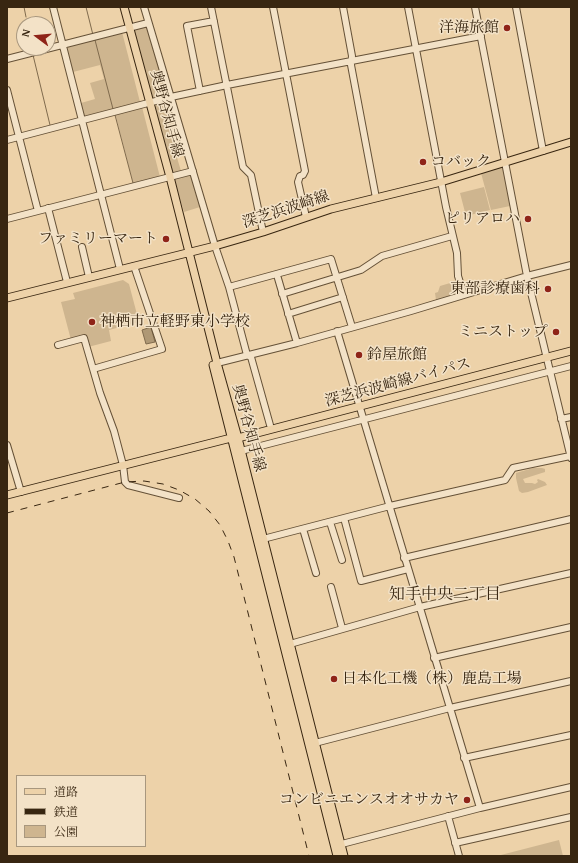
<!DOCTYPE html>
<meta charset="utf-8">
<style>
body{margin:0}
#map{position:relative;width:578px;height:863px;overflow:hidden;background:#edd2a9;font-family:"Gentium Book Plus","Noto Serif JP",serif}
canvas{display:block}
.frame{position:absolute;inset:0;border:8px solid #382611;pointer-events:none}
.legend{position:absolute;left:16px;top:775px;width:130px;height:72px;box-sizing:border-box;background:#f3e2c7;border:1px solid #a8977e;margin:0;padding:5px 7px;list-style:none;font-size:12px;color:#382611}
.legend li{display:flex;align-items:center;gap:8px;height:20px}
.legend b{width:20px;border:1px solid #a8977e}
.north{position:absolute;left:16px;top:16px;width:40px;height:40px;box-sizing:border-box;background:#f3e2c7;border:1px solid #a8977e;border-radius:50%;rotate:286deg;font-size:11px;font-weight:700;line-height:16px;text-align:center;color:#382611}
.north::after{content:'';display:block;margin:auto;width:14px;height:18px;background:#8f2418;clip-path:polygon(50% 0,100% 100%,50% 72%,0 100%)}
</style>
<div id="map">
<canvas width="578" height="863"></canvas>
<div class="frame"></div>
<ul class="legend">
<li><b style="height:5px;background:#edd2a9"></b>道路</li>
<li><b style="height:5px;background:#382611"></b>鉄道</li>
<li><b style="height:11px;background:#ceb58f"></b>公園</li>
</ul>
<div class="north">N</div>
</div>
<script>
const c = document.querySelector('canvas').getContext('2d');
c.lineJoin = 'round';
function fillPath(path, color) { c.fillStyle = color; c.fill(path, 'evenodd'); }
const poly = rows => new Path2D(rows.map(r => 'M' + r).join(''));
function trace(path, color, width, dash) { c.strokeStyle = color; c.lineWidth = width; c.lineCap = dash ? 'butt' : 'round'; c.setLineDash(dash || []); c.stroke(path); }
function label(font, color, halo, rows, align = 'center') {
  c.font = font + ' "Gentium Book Plus","Noto Serif JP",serif'; c.lineWidth = 3; c.setLineDash([]); c.textBaseline = 'middle'; c.strokeStyle = halo; c.fillStyle = color; for (const [text, x, y, turn = 0] of rows) {
    c.save(); c.translate(x, y); c.rotate((+turn || 0) * Math.PI / 180); c.textAlign = isNaN(turn) ? turn : align; if (halo) c.strokeText(text, 0, 0); c.fillText(text, 0, 0); c.restore();
  }
}
fillPath(poly([
 [147,27,167,96,153,99,134,31,136,29],
 [122,32,140,102,84,117,81,103,95,99,90,83,104,79,100,65,73,72,66,47],
 [170,101,184,149,175,151,181,171,173,173,155,106,157,104],
 [142,107,160,177,133,183,115,113],
 [500,167,504,168,510,206,491,210,481,173],
 [191,174,200,207,184,212,174,179],
 [484,187,490,210,466,216,460,193],
 [123,280,129,284,139,322,109,330,111,341,88,347,85,336,71,340,61,302,75,299,73,293],
 [457,281,458,289,455,295,436,300,435,293,438,292,440,286],
 [533,468,542,468,545,469,545,472,523,479,525,483,532,483,535,484,538,482,537,480,538,479,545,482,547,485,528,492,522,493,519,491,516,478,516,473],
 [559,840,563,856,497,856]
]), '#ceb58f');
const water = poly([
 [151,327,155,342,146,344,142,330,151,327]
]);
fillPath(water, '#af9875');
trace(water, '#7f6a4d', 1);
trace(poly([
 [24,7,26,17],
 [86,7,93,35],
 [95,40,113,109],
 [33,55,50,125],
 [115,115,133,183]
]), '#7f6a4d', 1);
const minor = poly([
 [53,7,120,269],
 [144,7,215,246,229,287,247,355,251,357,270,425],
 [211,7,243,167,251,175,263,232],
 [273,7,305,171,303,175,300,176,298,182,306,217],
 [343,7,352,56,351,65,376,198],
 [408,7,446,207,457,253,458,276,464,295],
 [475,7,527,276,571,458],
 [516,7,543,151],
 [7,59,148,23],
 [7,90,38,211],
 [200,91,187,26,214,21],
 [7,140,171,97,227,85,481,36],
 [48,208,67,282],
 [7,219,193,171],
 [82,247,89,277],
 [277,275,297,343],
 [229,287,331,259,352,327],
 [282,294,361,270,382,256,452,236],
 [288,314,343,297],
 [337,331,480,808],
 [58,345,84,338,100,393,114,431,123,465,125,482,128,485,179,498],
 [217,363,297,343,411,311,527,276,571,265],
 [93,369,162,349,134,266],
 [561,419,571,417],
 [7,445,21,492],
 [241,451,571,366],
 [344,518,361,581,408,569],
 [330,522,342,560],
 [303,529,316,573],
 [263,539,390,506,505,480,513,468,570,456],
 [404,558,571,519],
 [331,587,342,628],
 [290,644,420,607,571,573],
 [434,658,571,627],
 [315,743,450,708,571,681],
 [464,758,571,735],
 [448,816,459,856],
 [455,843,571,817],
 [338,845,480,808,571,787]
]);
const major = poly([
 [124,7,170,177,217,363,238,438,344,856],
 [7,298,215,246,263,232,331,209,441,182,571,142],
 [213,365,337,856],
 [7,495,231,438,238,438,571,351]
]);
trace(minor, '#655137', 8);
trace(major, '#382611', 9);
trace(minor, '#f3e2c7', 6);
trace(major, '#edd2a9', 7);
trace(poly([
 [7,513,125,482,144,481,163,484,179,490,195,499,209,511,220,525,228,541,234,557,309,856]
]), '#382611', 1, [7, 7]);
for (const [x, y, r, color] of [
 [507,28,4,"#8f2418"],
 [423,162,4,"#8f2418"],
 [528,219,4,"#8f2418"],
 [166,239,4,"#8f2418"],
 [548,289,4,"#8f2418"],
 [92,322,4,"#8f2418"],
 [556,332,4,"#8f2418"],
 [359,355,4,"#8f2418"],
 [334,679,4,"#8f2418"],
 [467,800,4,"#8f2418"]
]) { const dot = new Path2D(); dot.arc(x, y, r, 0, 2 * Math.PI); c.fillStyle = color; c.fill(dot); trace(dot, '#f3e2c7', 1.5); }
label('15px', '#382611', '#f3e2c7', [
 ["洋海旅館",499,28],
 ["コバック",431,162,"left"],
 ["ピリアロハ",520,219],
 ["ファミリーマート",158,239],
 ["東部診療歯科",540,289],
 ["神栖市立軽野東小学校",100,322,"left"],
 ["ミニストップ",548,332],
 ["鈴屋旅館",367,355,"left"],
 ["日本化工機（株）鹿島工場",342,679,"left"],
 ["コンビニエンスオオサカヤ",459,800]
], 'right');
label('15px', '#382611', '#f3e2c7', [
 ["奥野谷知手線",166,114,75],
 ["深芝浜波崎線",286,210,-18],
 ["深芝浜波崎線バイパス",398,383,-15],
 ["奥野谷知手線",248,428,75]
]);
label('16px', '#382611', '#f3e2c7', [
 ["知手中央二丁目",445,595]
]);
</script>
